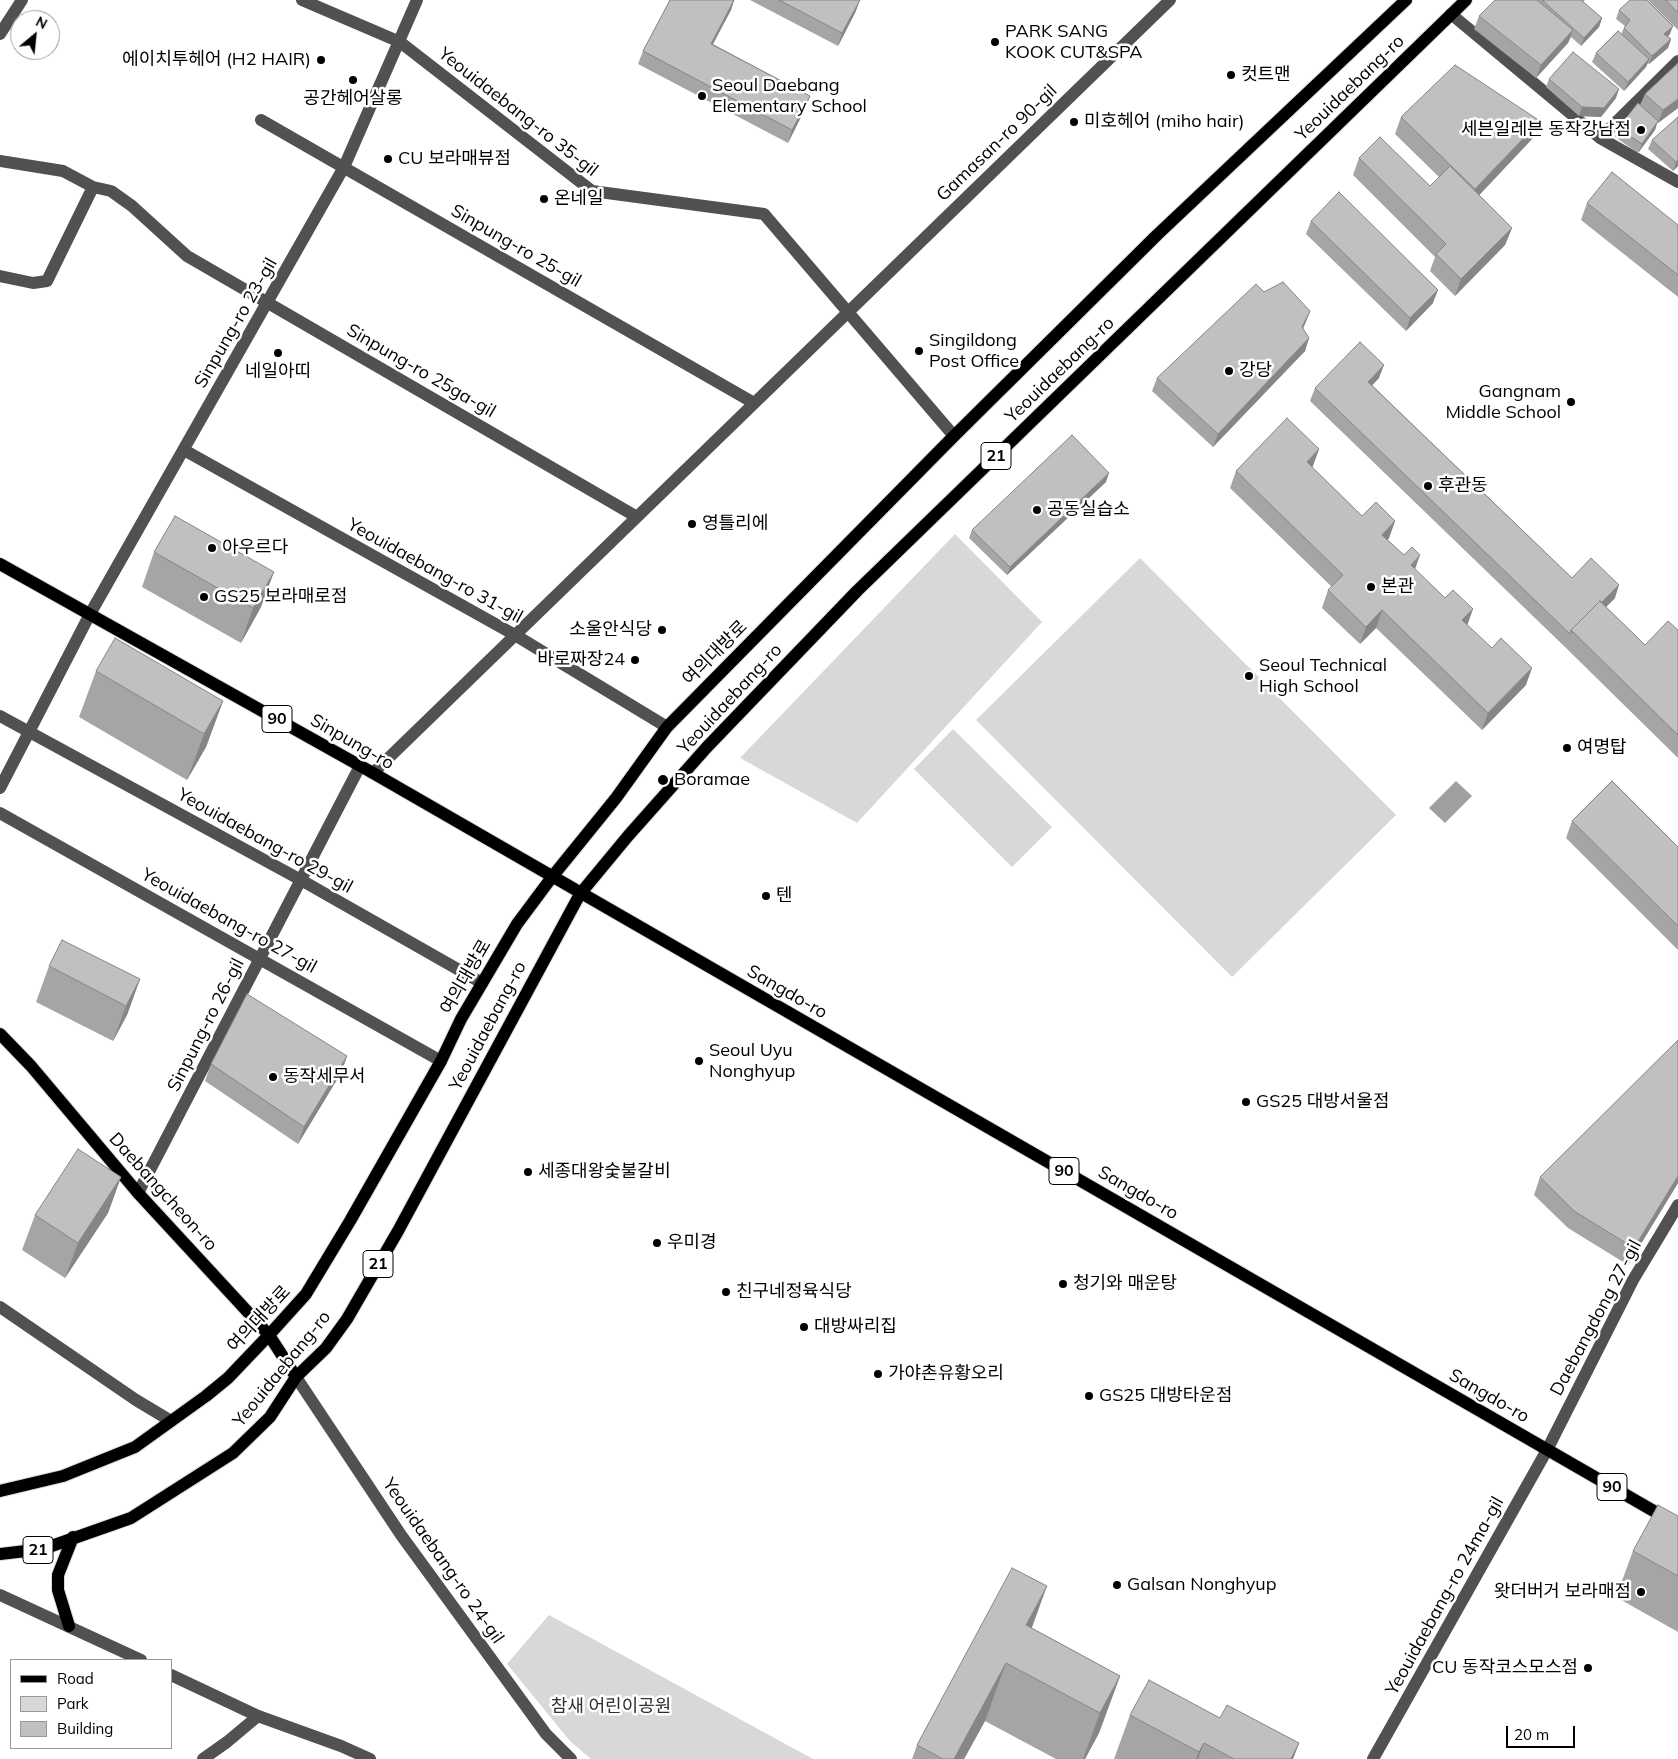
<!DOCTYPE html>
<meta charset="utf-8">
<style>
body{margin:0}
#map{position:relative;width:1678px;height:1759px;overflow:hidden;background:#fff;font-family:Mulish,sans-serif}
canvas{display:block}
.legend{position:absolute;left:10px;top:1659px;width:162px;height:90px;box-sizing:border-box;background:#fff;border:1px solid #999;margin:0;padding:6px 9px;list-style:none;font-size:15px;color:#000}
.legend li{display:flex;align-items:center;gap:10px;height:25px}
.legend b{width:25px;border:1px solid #999}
.north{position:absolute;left:10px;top:10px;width:50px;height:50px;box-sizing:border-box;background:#fff;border:1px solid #999;border-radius:50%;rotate:28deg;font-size:14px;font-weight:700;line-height:20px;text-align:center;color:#000}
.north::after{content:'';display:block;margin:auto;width:18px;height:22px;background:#000;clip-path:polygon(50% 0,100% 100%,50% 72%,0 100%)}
.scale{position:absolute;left:1506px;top:1726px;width:69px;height:22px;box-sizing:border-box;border:2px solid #000;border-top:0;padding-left:6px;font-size:15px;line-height:18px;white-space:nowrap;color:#000;-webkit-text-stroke:4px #fff;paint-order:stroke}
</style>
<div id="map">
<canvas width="1678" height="1759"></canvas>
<ul class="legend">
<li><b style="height:6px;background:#000"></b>Road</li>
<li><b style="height:14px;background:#d8d8d8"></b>Park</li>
<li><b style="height:14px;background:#c0c0c0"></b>Building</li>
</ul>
<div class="north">N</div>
<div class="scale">20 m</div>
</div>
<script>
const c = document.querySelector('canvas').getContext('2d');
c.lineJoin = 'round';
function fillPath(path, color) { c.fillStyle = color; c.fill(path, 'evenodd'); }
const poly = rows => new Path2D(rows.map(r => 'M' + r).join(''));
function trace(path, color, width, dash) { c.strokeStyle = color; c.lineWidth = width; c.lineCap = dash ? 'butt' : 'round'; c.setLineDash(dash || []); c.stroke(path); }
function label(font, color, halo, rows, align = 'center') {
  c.font = font + ' Mulish,"Noto Sans KR",sans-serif'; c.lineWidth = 5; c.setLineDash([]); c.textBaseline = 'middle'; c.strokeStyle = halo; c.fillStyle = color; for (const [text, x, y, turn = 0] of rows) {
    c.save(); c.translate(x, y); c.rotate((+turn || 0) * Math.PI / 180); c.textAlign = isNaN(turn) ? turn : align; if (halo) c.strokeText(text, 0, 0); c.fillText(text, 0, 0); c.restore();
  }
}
fillPath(poly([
 [955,534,1042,622,857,823,740,758],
 [1140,558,1396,815,1232,977,976,720],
 [953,729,1052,827,1012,867,914,769],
 [549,1615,813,1759,591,1759,570,1741,507,1664]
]), '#d8d8d8');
fillPath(poly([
 [1456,781,1472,796,1445,823,1429,808]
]), '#9f9f9f');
const major = poly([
 [0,564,373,773,1678,1525],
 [0,1034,31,1066,138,1193,269,1335,296,1377],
 [0,1491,63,1476,135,1447,206,1396,228,1378,269,1335,306,1294,350,1221,441,1061,461,1019,517,924,552,877,616,798,667,727,954,436,1157,235,1406,0],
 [0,1554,43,1549,131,1518,233,1453,270,1417,296,1377,326,1348,347,1319,398,1231,580,894,628,836,707,747,857,591,1466,0],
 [69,1626,58,1590,58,1575,73,1537]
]);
trace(major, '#dbdbdb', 14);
trace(poly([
 [302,0,400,42,592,191,764,214,954,436],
 [1451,14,1600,138,1678,182],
 [0,34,22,0],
 [261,120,754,403],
 [1600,138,1678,61],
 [0,161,63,171,93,187,111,191,132,206,187,256,637,517],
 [0,276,33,283,47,281,93,187],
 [184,450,515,635,667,727],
 [0,716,301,880,482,983],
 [373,773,1170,0],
 [0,788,90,614,344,167,417,0],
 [0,813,441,1061],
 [138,1193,360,766],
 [0,1307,136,1400,171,1421],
 [296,1377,401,1535,546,1734,571,1759],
 [0,1595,141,1660],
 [171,1675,258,1716,341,1746,370,1759],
 [203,1759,227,1742,258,1716],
 [1373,1759,1547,1450,1633,1280,1678,1205]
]), '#515151', 12);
trace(major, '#000', 12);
fillPath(poly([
 [670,0,734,0,731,10,713,44,810,96,805,109,788,143,638,64,643,51],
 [750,0,860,0,855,13,838,46],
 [1495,0,1585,0,1583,2,1602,18,1599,27,1581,46,1571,37,1568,43,1536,78,1474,29,1479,16],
 [1648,0,1678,0,1678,30],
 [1619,10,1670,34,1668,36,1671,39,1668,48,1649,64,1648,63,1646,67,1624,91,1592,62,1596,53,1621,34,1625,26,1616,19],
 [1549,79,1616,98,1601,117,1579,116,1546,87],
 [1645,94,1678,108,1658,123,1657,122,1655,130,1638,153,1615,137,1618,128,1640,105],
 [1401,117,1540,121,1533,138,1479,195,1512,228,1505,245,1455,296,1430,271,1435,257,1353,175,1359,158,1430,186,1439,177,1395,134],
 [1678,117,1678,166,1673,171,1648,149,1652,140],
 [1587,203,1678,225,1678,297,1581,220],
 [1311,221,1433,303,1406,331,1306,234],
 [1264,292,1310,311,1303,329,1309,338,1305,351,1213,447,1152,391,1157,378],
 [1379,378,1372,385,1572,578,1615,598,1606,607,1645,645,1678,630,1678,758,1565,647,1310,401,1315,388],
 [1319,449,1312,467,1362,516,1395,521,1389,538,1388,540,1467,625,1526,685,1482,730,1376,628,1360,644,1322,608,1328,590,1332,587,1230,488,1236,471],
 [1106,482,1007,575,969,538,972,530],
 [154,552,261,607,241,643,142,587],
 [96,671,223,701,206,747,187,780,79,717],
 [1572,821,1678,847,1678,950,1566,838],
 [49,966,140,979,127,1015,113,1041,36,1002],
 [347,1056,341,1073,298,1144,205,1081,211,1064],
 [121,1177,108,1213,65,1278,22,1250,35,1215],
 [1540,1177,1678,1183,1628,1265,1568,1228,1534,1195],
 [1678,1516,1678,1632,1616,1597,1633,1551],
 [1032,1628,1120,1676,1099,1733,1085,1759,1056,1759,985,1721,964,1759,912,1759,917,1745],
 [1130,1715,1220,1718,1299,1743,1293,1759,1114,1759]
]), '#a5a5a5');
fillPath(poly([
 [734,0,731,10,706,57,711,44],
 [860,0,855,13,838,46,842,33],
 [1602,18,1599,27,1581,46,1584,38],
 [1673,26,1670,34,1661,42,1664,34],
 [1573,30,1568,43,1536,78,1541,65],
 [1671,39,1668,48,1649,64,1652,56],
 [1649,59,1646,67,1624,91,1628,82],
 [1619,89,1616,98,1601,117,1579,116,1582,107],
 [810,96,805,109,788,143,792,130],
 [1678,99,1678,108,1658,123,1663,110],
 [1540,121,1533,138,1469,206,1475,189],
 [1658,121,1655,130,1638,153,1642,144],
 [1678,160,1678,166,1673,171,1676,162],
 [1512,228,1505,245,1455,296,1461,279],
 [1438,290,1433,303,1406,331,1410,318],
 [1310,311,1305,324,1297,340,1302,327],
 [1309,338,1305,351,1213,447,1218,434],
 [1384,365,1379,378,1363,395,1368,382],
 [1319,449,1313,466,1301,479,1307,462],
 [1109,473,1106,482,1007,575,1010,567],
 [1395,521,1389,538,1376,552,1382,535],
 [1420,555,1414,572,1411,565],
 [274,572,261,607,241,643,253,608],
 [1619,585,1615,598,1577,636,1572,632],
 [1473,609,1467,626,1462,620],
 [1382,610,1376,628,1360,644,1366,627],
 [1532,668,1526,685,1482,730,1488,713],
 [223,701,206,747,187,780,204,734],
 [140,979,127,1015,113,1041,126,1006],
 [347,1056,341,1073,298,1144,304,1127],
 [1678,1176,1678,1183,1628,1265,1634,1248],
 [121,1177,108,1213,65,1278,78,1243],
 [1047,1586,1026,1644,1026,1625],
 [1006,1663,985,1721,964,1759,954,1759],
 [1120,1676,1099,1733,1085,1759,1083,1759,1100,1713],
 [1204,1743,1198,1759,1196,1759,1199,1752],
 [1299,1743,1293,1759,1291,1759]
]), '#868686');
const building = poly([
 [670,0,734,0,711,44,810,96,792,130,643,51,670,0],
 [779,0,860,0,842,33,779,0],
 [1495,0,1537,0,1573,30,1541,65,1479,16,1495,0],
 [1542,0,1581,0,1602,18,1584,38,1542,0],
 [1630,0,1647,0,1673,26,1664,34,1671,39,1652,56,1624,28,1630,20,1619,10,1630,0],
 [1666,0,1678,0,1678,13,1666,0],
 [1618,31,1649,59,1628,82,1596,53,1618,31],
 [1573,52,1619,89,1604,108,1582,107,1549,79,1573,52],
 [1678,63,1678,99,1663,110,1645,94,1678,63],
 [1455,65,1540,121,1475,189,1401,117,1455,65],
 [1638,103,1658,121,1642,144,1618,128,1638,103],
 [1678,117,1678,160,1676,162,1652,140,1678,117],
 [1380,137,1430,186,1450,166,1512,228,1461,279,1436,254,1446,244,1359,158,1380,137],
 [1612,172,1678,225,1678,275,1587,203,1612,172],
 [1339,192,1438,290,1410,318,1311,221,1339,192],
 [1283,282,1310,311,1302,327,1309,338,1218,434,1157,378,1256,284,1264,292,1283,282],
 [1360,342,1384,365,1368,382,1572,578,1591,558,1619,585,1601,603,1600,601,1571,630,1570,634,1315,388,1360,342],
 [1287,418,1319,449,1307,462,1362,516,1376,502,1395,521,1382,535,1404,555,1412,547,1420,555,1411,565,1445,598,1453,590,1473,609,1462,620,1492,648,1501,638,1532,668,1488,713,1382,610,1366,627,1328,590,1343,575,1236,471,1287,418],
 [1072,435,1109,473,1010,567,972,530,1072,435],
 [175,516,274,572,253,608,154,552,175,516],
 [1600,601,1645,645,1668,621,1678,630,1678,735,1571,630,1600,601],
 [115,638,223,701,204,734,96,671,115,638],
 [1612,781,1678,847,1678,926,1572,821,1612,781],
 [62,940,140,979,126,1006,49,966,62,940],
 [247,994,347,1056,304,1127,211,1064,247,994],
 [1678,1040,1678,1176,1634,1248,1574,1211,1540,1177,1678,1040],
 [78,1149,121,1177,78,1243,35,1215,78,1149],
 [1658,1505,1678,1516,1678,1576,1633,1551,1658,1505],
 [1012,1568,1047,1586,1026,1625,1120,1676,1100,1713,1006,1663,954,1759,943,1759,917,1745,1012,1568],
 [1149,1680,1220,1718,1227,1705,1299,1743,1291,1759,1234,1759,1204,1743,1199,1752,1130,1715,1149,1680]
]);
fillPath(building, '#c0c0c0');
trace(building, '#868686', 1);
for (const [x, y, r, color] of [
 [995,42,5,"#000"],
 [321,60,5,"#000"],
 [1231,75,5,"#000"],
 [353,80,5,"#000"],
 [702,96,5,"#000"],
 [1074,122,5,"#000"],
 [1641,130,5,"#000"],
 [388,159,5,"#000"],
 [544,199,5,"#000"],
 [919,351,5,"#000"],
 [278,353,5,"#000"],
 [1229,371,5,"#000"],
 [1571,402,5,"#000"],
 [1428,486,5,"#000"],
 [1037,510,5,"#000"],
 [692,524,5,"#000"],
 [212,548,5,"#000"],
 [1371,587,5,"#000"],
 [204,597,5,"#000"],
 [662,630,5,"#000"],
 [635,660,5,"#000"],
 [1249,676,5,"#000"],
 [1567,748,5,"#000"],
 [663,780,6,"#000"],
 [766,896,5,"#000"],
 [699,1061,5,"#000"],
 [273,1077,5,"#000"],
 [1246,1102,5,"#000"],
 [528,1172,5,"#000"],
 [657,1243,5,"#000"],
 [1063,1284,5,"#000"],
 [726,1292,5,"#000"],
 [804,1327,5,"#000"],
 [878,1374,5,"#000"],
 [1089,1396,5,"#000"],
 [1117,1585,5,"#000"],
 [1641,1592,5,"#000"],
 [1588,1668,5,"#000"]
]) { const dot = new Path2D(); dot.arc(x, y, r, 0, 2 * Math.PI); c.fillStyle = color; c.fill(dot); trace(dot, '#fff', 2); }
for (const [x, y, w] of [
 [996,456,30],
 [277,719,30],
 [1064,1171,30],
 [378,1264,30],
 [1612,1487,30],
 [38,1550,30]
]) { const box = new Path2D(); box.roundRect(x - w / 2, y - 13.5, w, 27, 4); c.fillStyle = '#fff'; c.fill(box); trace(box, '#000', 1); }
label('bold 16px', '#000', null, [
 ["21",996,456],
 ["90",277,719],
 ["90",1064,1171],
 ["21",378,1264],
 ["90",1612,1487],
 ["21",38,1550]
]);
label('18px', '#000', '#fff', [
 ["PARK SANG",1005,32],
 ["KOOK CUT&SPA",1005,53],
 ["에이치투헤어 (H2 HAIR)",311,60,"right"],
 ["컷트맨",1241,75],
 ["Seoul Daebang",712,86],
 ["Elementary School",712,107],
 ["공간헤어살롱",353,99,"center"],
 ["미호헤어 (miho hair)",1084,122],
 ["세븐일레븐 동작강남점",1631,130,"right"],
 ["CU 보라매뷰점",398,159],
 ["온네일",554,199],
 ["Singildong",929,341],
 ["Post Office",929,362],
 ["강당",1239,371],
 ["네일아띠",278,372,"center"],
 ["Gangnam",1561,392,"right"],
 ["Middle School",1561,413,"right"],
 ["후관동",1438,486],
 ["공동실습소",1047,510],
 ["영틀리에",702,524],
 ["아우르다",222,548],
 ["본관",1381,587],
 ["GS25 보라매로점",214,597],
 ["소울안식당",652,630,"right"],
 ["바로짜장24",625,660,"right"],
 ["Seoul Technical",1259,666],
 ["High School",1259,687],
 ["여명탑",1577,748],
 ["Boramae",674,780],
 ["텐",776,896],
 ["Seoul Uyu",709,1051],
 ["Nonghyup",709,1072],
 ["동작세무서",283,1077],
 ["GS25 대방서울점",1256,1102],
 ["세종대왕숯불갈비",538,1172],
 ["우미경",667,1243],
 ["청기와 매운탕",1073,1284],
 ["친구네정육식당",736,1292],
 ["대방싸리집",814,1327],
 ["가야촌유황오리",888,1374],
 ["GS25 대방타운점",1099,1396],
 ["Galsan Nonghyup",1127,1585],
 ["왓더버거 보라매점",1631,1592,"right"],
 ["CU 동작코스모스점",1578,1668,"right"]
], 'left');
label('18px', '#000', '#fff', [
 ["Yeouidaebang-ro",1350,88,-44],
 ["Yeouidaebang-ro 35-gil",518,112,38],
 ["Gamasan-ro 90-gil",997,143,-44],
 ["Sinpung-ro 25-gil",516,246,30],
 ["Sinpung-ro 23-gil",236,323,-60],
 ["Yeouidaebang-ro",1060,370,-44],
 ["Sinpung-ro 25ga-gil",421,371,30],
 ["Yeouidaebang-ro 31-gil",435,571,29],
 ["여의대방로",715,653,-45],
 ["Yeouidaebang-ro",730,699,-47],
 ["Sinpung-ro",352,742,30],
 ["Yeouidaebang-ro 29-gil",265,841,29],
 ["Yeouidaebang-ro 27-gil",229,921,29],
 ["여의대방로",466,977,-60],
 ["Sangdo-ro",787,992,30],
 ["Sinpung-ro 26-gil",206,1025,-63],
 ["Yeouidaebang-ro",488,1026,-62],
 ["Daebangcheon-ro",163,1192,48],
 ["Sangdo-ro",1138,1193,30],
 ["Daebangdong 27-gil",1596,1318,-62],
 ["여의대방로",259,1319,-47],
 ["Yeouidaebang-ro",282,1369,-51],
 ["Sangdo-ro",1489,1396,30],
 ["Yeouidaebang-ro 24-gil",443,1561,55],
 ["Yeouidaebang-ro 24ma-gil",1445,1596,-61]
]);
label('18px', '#2f2f2f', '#fff', [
 ["참새 어린이공원",611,1707]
]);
</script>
